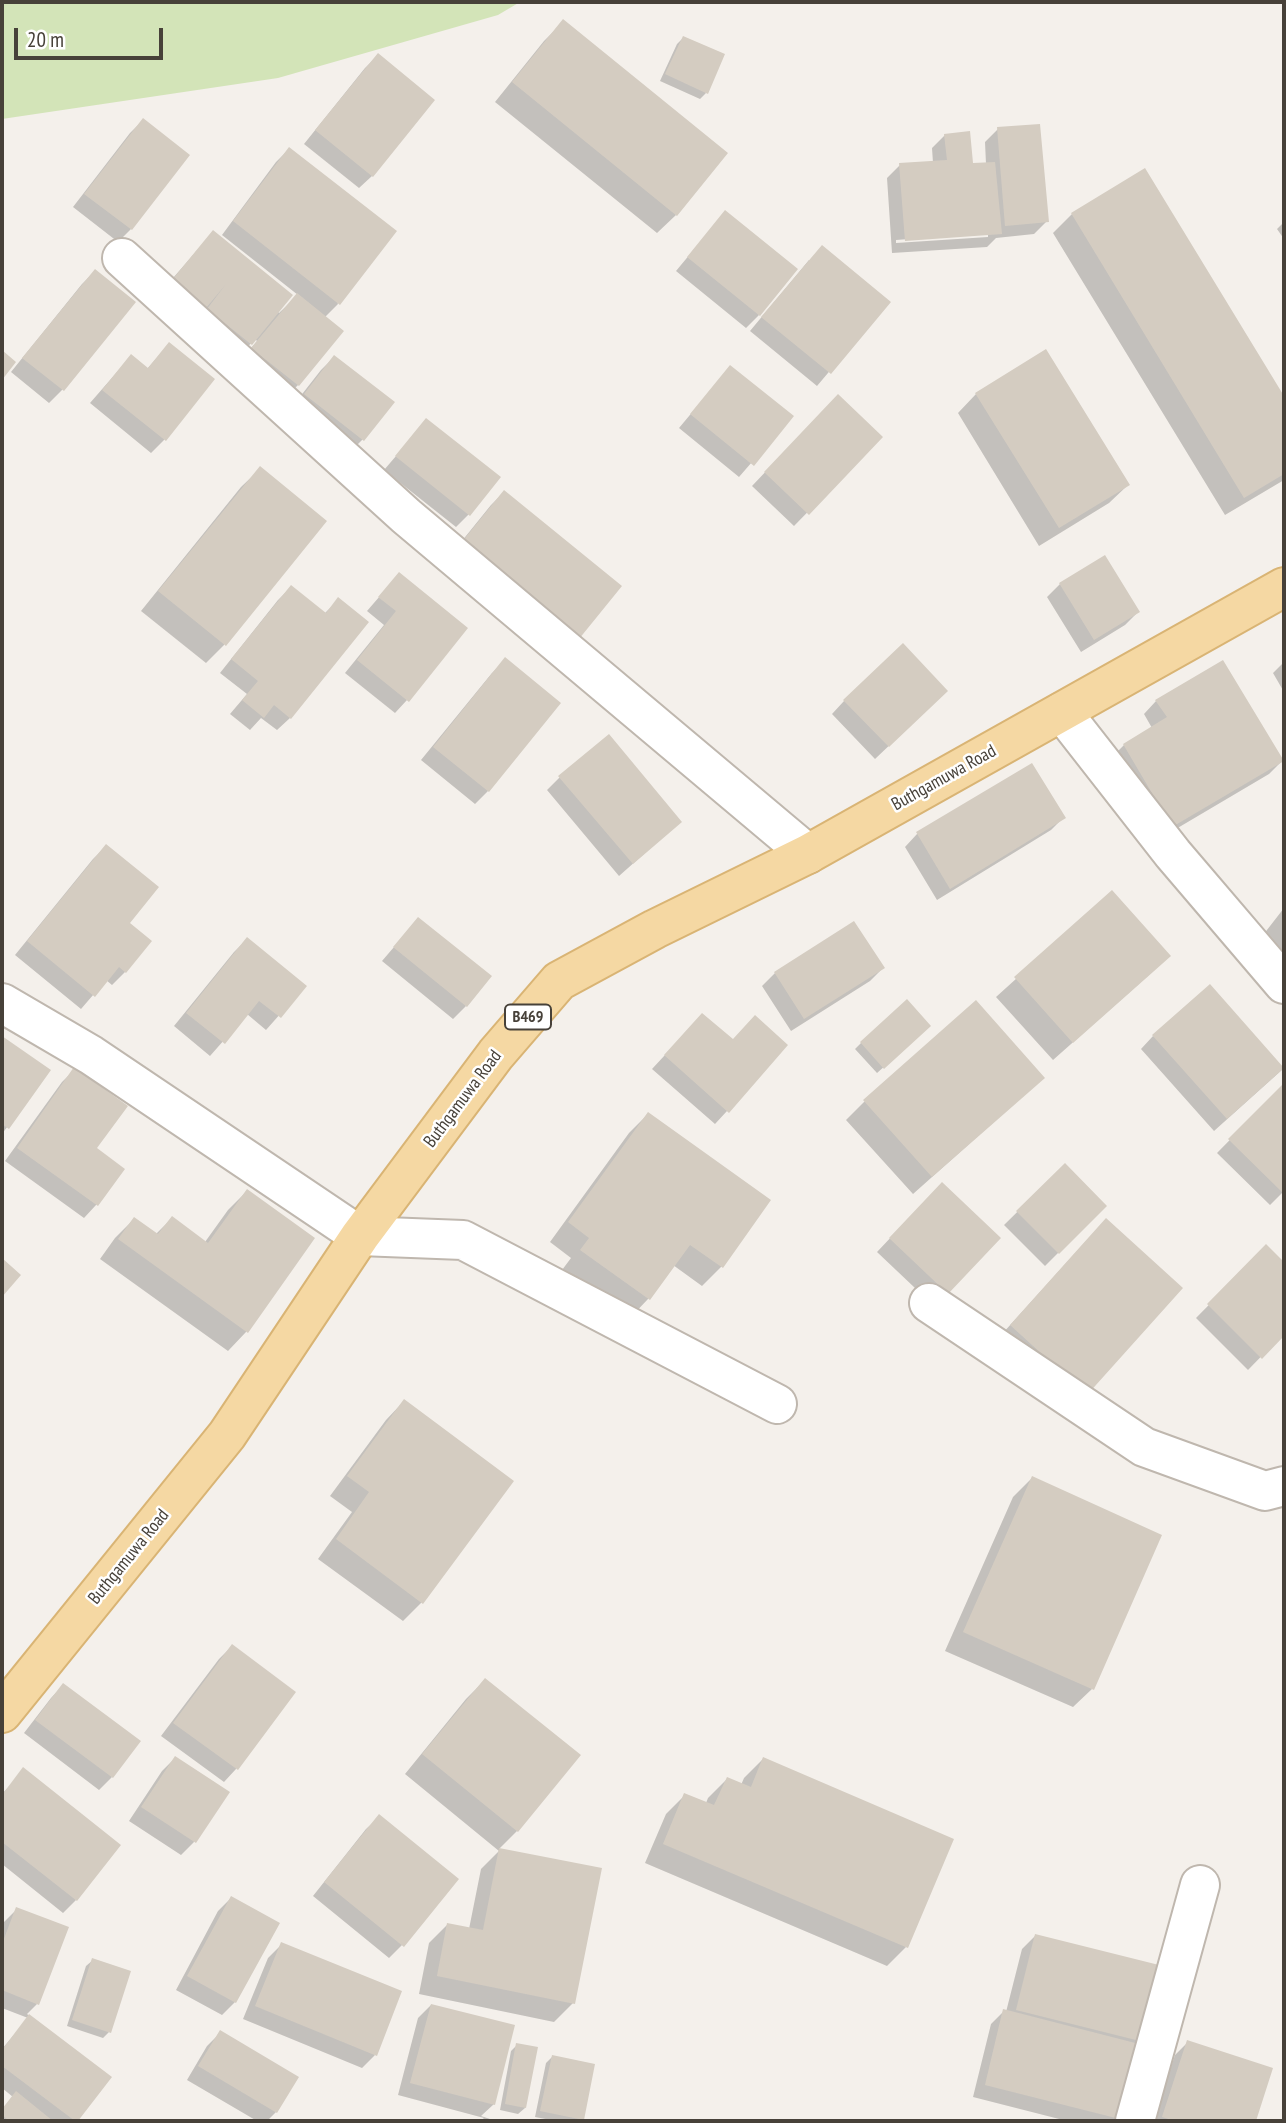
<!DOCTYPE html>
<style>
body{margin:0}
#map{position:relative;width:1286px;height:2123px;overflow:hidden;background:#f4f0eb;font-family:"PT Sans Narrow",sans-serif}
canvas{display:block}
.frame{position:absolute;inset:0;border:4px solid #474139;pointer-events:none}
.scale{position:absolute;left:14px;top:28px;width:149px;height:32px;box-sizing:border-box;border:4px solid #474139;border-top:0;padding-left:9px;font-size:21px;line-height:24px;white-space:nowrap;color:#474139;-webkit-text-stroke:5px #fff;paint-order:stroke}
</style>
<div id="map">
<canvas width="1286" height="2123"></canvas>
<div class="frame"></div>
<div class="scale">20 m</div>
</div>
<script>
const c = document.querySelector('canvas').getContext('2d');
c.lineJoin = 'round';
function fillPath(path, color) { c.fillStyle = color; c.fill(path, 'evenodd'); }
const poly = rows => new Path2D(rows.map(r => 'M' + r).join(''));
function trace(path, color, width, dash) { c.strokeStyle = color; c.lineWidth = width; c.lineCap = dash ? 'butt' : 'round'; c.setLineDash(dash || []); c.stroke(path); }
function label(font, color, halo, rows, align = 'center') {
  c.font = font + ' "PT Sans Narrow",sans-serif'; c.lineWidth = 5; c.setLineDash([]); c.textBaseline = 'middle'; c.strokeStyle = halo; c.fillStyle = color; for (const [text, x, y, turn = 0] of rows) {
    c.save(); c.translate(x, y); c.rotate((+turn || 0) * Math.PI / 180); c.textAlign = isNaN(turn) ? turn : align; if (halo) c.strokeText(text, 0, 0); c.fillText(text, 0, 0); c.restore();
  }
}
fillPath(poly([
 [2,2,520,2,498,15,278,78,2,119]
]), '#d3e4b8');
fillPath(poly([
 [563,22,676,215,657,233,495,102,544,41],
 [683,38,706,93,700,99,660,81,677,44],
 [378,55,372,176,359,188,304,144,365,68],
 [143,120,131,229,118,242,73,207,130,133],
 [998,129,1047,221,1034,234,996,238,987,247,892,253,887,178,900,165,933,163,932,148,945,135,971,165,986,164,985,142],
 [988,233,988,237,896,243,896,240],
 [289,149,338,304,324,318,341,332,298,385,285,398,240,362,257,341,255,339,238,357,160,293,213,232,279,313,298,295,222,235,276,162],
 [1145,171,1284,399,1284,480,1225,515,1053,233,1072,214],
 [725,212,759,315,746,328,676,271],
 [1284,222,1284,239,1277,229],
 [809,260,888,302,817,386,750,331],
 [95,271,133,302,62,390,49,403,11,372,82,284],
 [169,344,213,380,164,440,151,453,90,403,131,356,147,369],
 [334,357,363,439,350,452,292,407,321,370],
 [730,367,791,417,739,477,679,428],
 [976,394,1128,485,1109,503,1039,546,958,413],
 [825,409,881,437,794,526,752,486],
 [427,420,469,514,456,527,384,470],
 [260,469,224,645,206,663,141,611,241,487],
 [504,492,578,638,449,557,491,505],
 [399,574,407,700,395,713,345,673,384,625,367,611],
 [1060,584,1138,612,1125,625,1081,652,1047,597],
 [291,587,324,614,339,599,290,718,277,730,261,718,250,730,230,714,247,694,220,673,278,600],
 [505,660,559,703,488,791,475,804,421,760,492,673],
 [1284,662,1284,692,1273,673],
 [844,701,933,704,875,759,832,714],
 [1156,701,1282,761,1269,774,1159,839,1111,758,1124,745,1152,728,1144,714],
 [560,777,680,822,619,876,547,790],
 [1064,817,1051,830,937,900,905,847,917,834],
 [106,846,127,923,125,972,112,985,106,980,81,1009,15,955,93,859],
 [1112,892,1150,974,1053,1060,996,997],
 [1284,908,1284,958,1260,939],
 [418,919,466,1006,453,1019,382,961],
 [247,939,305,986,266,1030,247,1014,210,1056,174,1026,234,952],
 [883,968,870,981,791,1031,762,986,775,973],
 [690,1028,732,1041,727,1111,715,1124,652,1069],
 [923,1032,877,1073,855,1049,861,1043],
 [1153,1036,1283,1069,1214,1131,1141,1049],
 [2,1039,48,1071,2,1134],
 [75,1069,95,1149,123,1169,96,1205,84,1218,5,1161,62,1082],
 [1284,1085,1284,1191,1270,1205,1217,1153],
 [1023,1096,913,1194,846,1120,865,1101],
 [648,1114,769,1201,721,1267,702,1286,673,1265,648,1299,630,1318,562,1270,571,1258,550,1242,629,1133],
 [1065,1165,1105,1206,1045,1266,1004,1225],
 [247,1191,246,1332,228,1351,100,1259,115,1238,134,1219,155,1235,172,1218,205,1242,228,1210],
 [929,1197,998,1238,934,1306,877,1252],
 [1087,1240,1086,1393,993,1344],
 [1266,1247,1284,1265,1284,1333,1248,1370,1196,1318],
 [404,1401,422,1602,403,1621,318,1559,352,1512,330,1496,386,1420],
 [1032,1478,1092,1689,1073,1707,945,1651,1013,1497],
 [232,1646,236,1769,224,1782,161,1736,219,1659],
 [485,1680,517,1831,499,1849,573,2003,554,2022,419,1994,429,1943,448,1924,469,1929,481,1869,499,1851,405,1774,466,1699],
 [63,1685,112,1777,99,1790,24,1733,51,1698],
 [175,1758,194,1842,181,1855,129,1821,162,1771],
 [763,1759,906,1947,887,1966,645,1863,666,1814,685,1795,706,1803,708,1798,727,1779,741,1785,744,1778],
 [24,1770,76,1900,63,1913,2,1864,2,1794],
 [379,1817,402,1945,389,1958,313,1896,366,1829],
 [231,1898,235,2002,222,2015,176,1990,218,1911],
 [17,1909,37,2004,27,2014,110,2077,76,2121,2,2121,2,2110,13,2097,2,2088,2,2049,28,2018,2,2008,2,1927,4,1922],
 [1035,1936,1138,2040,1134,2044,1119,2118,1116,2121,1067,2121,973,2097,991,2024,1004,2011,1006,2012,1022,1949],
 [281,1945,375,2055,362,2068,243,2019,268,1958],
 [93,1960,109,2032,103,2038,67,2026,86,1966],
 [431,2005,494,2104,481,2116,496,2121,480,2121,484,2118,398,2095,418,2018],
 [220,2033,276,2112,267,2121,257,2121,187,2080,207,2046],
 [1188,2042,1271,2070,1254,2121,1153,2121,1175,2055],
 [517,2045,525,2108,518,2114,500,2110,511,2051],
 [552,2057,582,2119,580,2121,556,2121,535,2117,546,2063]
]), '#0003');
fillPath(poly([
 [563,19,728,153,677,216,512,82],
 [683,36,725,54,708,94,665,74],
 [378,53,435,100,373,177,315,130],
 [143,118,190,155,132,230,84,194],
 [1040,124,1049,222,1005,226,997,127],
 [970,131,973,163,995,162,1002,234,905,241,899,163,947,160,944,134],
 [289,147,397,231,340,305,233,221],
 [1145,168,1284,396,1284,474,1244,498,1071,213],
 [725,210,798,269,760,316,687,257],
 [213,230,293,295,252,345,207,309,226,284,206,308,172,280],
 [822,245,891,302,831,374,761,317],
 [95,269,136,302,64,391,22,358],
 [297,293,344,331,299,386,251,348],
 [169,342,215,379,166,441,102,390,131,354,148,368],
 [1046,349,1130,485,1059,528,975,393],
 [2,350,16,362,2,380],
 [334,355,395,402,364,441,304,394],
 [730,365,794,416,754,466,690,414],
 [838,394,883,437,809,515,764,472],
 [426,418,501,477,470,516,395,456],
 [260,466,327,521,226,646,158,591],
 [504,490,622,586,579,639,461,543],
 [1105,555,1140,612,1094,640,1059,583],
 [399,572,468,628,409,702,357,660,396,611,378,597],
 [291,585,326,613,338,597,369,622,291,719,274,705,264,718,242,700,258,681,231,659],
 [903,643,948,691,889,747,843,700],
 [505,657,561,703,489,792,433,747],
 [1223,660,1284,761,1172,827,1123,744,1167,717,1155,700],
 [609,734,682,822,633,864,558,776],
 [1032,763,1066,818,950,889,916,832],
 [106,844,159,887,130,923,152,941,126,973,119,967,95,997,27,941],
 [1112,890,1171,956,1073,1043,1014,977],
 [418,917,492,976,467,1007,393,947],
 [854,921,885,968,804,1019,774,972],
 [247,937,307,986,281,1018,259,1001,225,1044,186,1013],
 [1210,984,1284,1068,1227,1119,1152,1035],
 [907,999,931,1026,884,1069,860,1042],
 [976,1000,1045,1078,932,1177,863,1100],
 [702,1013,733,1039,755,1015,788,1045,729,1113,664,1055],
 [2,1036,51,1070,9,1129,2,1124],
 [74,1067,128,1106,97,1148,125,1169,98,1206,17,1148],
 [1284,1083,1284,1194,1228,1139],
 [648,1112,771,1200,723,1268,690,1245,650,1300,580,1250,589,1238,568,1222],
 [1065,1163,1107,1206,1059,1254,1016,1211],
 [942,1182,1001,1238,948,1294,889,1238],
 [247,1189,315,1238,248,1333,118,1239,134,1217,158,1234,172,1216,208,1243],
 [1106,1218,1183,1288,1087,1395,1010,1325],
 [1266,1244,1284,1262,1284,1336,1262,1359,1207,1304],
 [2,1258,21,1275,2,1297],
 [404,1399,514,1481,423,1604,336,1539,369,1492,347,1476],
 [1032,1476,1162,1535,1094,1690,963,1632],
 [232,1644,296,1692,238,1770,173,1723],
 [485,1678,581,1755,518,1832,422,1754],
 [63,1683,141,1741,113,1778,35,1720],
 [175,1756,230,1792,196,1843,141,1807],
 [763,1757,954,1839,908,1948,663,1844,684,1793,714,1805,727,1777,751,1787],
 [23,1767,121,1845,77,1901,2,1842,2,1795],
 [379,1814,459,1879,404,1947,324,1882],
 [499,1848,602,1868,575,2004,437,1976,447,1923,483,1930],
 [231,1896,280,1923,236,2003,187,1976],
 [16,1907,69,1927,39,2005,2,1990,2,1944],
 [1035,1934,1159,1965,1140,2041,1016,2010],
 [281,1942,402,1991,377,2056,255,2006],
 [92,1958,131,1971,111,2033,72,2020],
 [431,2004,515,2025,495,2105,410,2083],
 [1003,2009,1139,2044,1120,2119,985,2085],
 [29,2014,112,2077,78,2121,75,2121,2,2066,2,2050],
 [220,2030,299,2077,277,2113,198,2066],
 [1187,2040,1273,2068,1256,2121,1175,2121,1162,2117],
 [516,2043,538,2047,526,2108,505,2104],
 [552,2055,595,2064,584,2120,540,2111],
 [16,2091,53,2121,9,2121,2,2115,2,2109]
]), '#d4ccc1');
const street = poly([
 [122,258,406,516,808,854],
 [1062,712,1173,854,1284,984],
 [2,1003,91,1055,360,1236,463,1240,777,1404],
 [929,1303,1144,1447,1265,1491,1284,1486],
 [1135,2121,1200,1885]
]);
const primary = poly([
 [2,1713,227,1435,360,1236,496,1054,559,981,655,929,808,854,1284,587]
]);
trace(street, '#bfb7ae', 42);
trace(primary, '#d9b474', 42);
trace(street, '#fff', 38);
trace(primary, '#f5d8a3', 38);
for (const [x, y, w] of [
 [528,1017,46]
]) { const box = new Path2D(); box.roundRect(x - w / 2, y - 12.5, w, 25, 5); c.fillStyle = '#fff'; c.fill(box); trace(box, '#474139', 2); }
label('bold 16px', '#474139', null, [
 ["B469",528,1017]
]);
label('18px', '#474139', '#fff', [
 ["Buthgamuwa Road",944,778,-29],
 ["Buthgamuwa Road",463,1099,-53],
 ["Buthgamuwa Road",129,1557,-51]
]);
</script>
